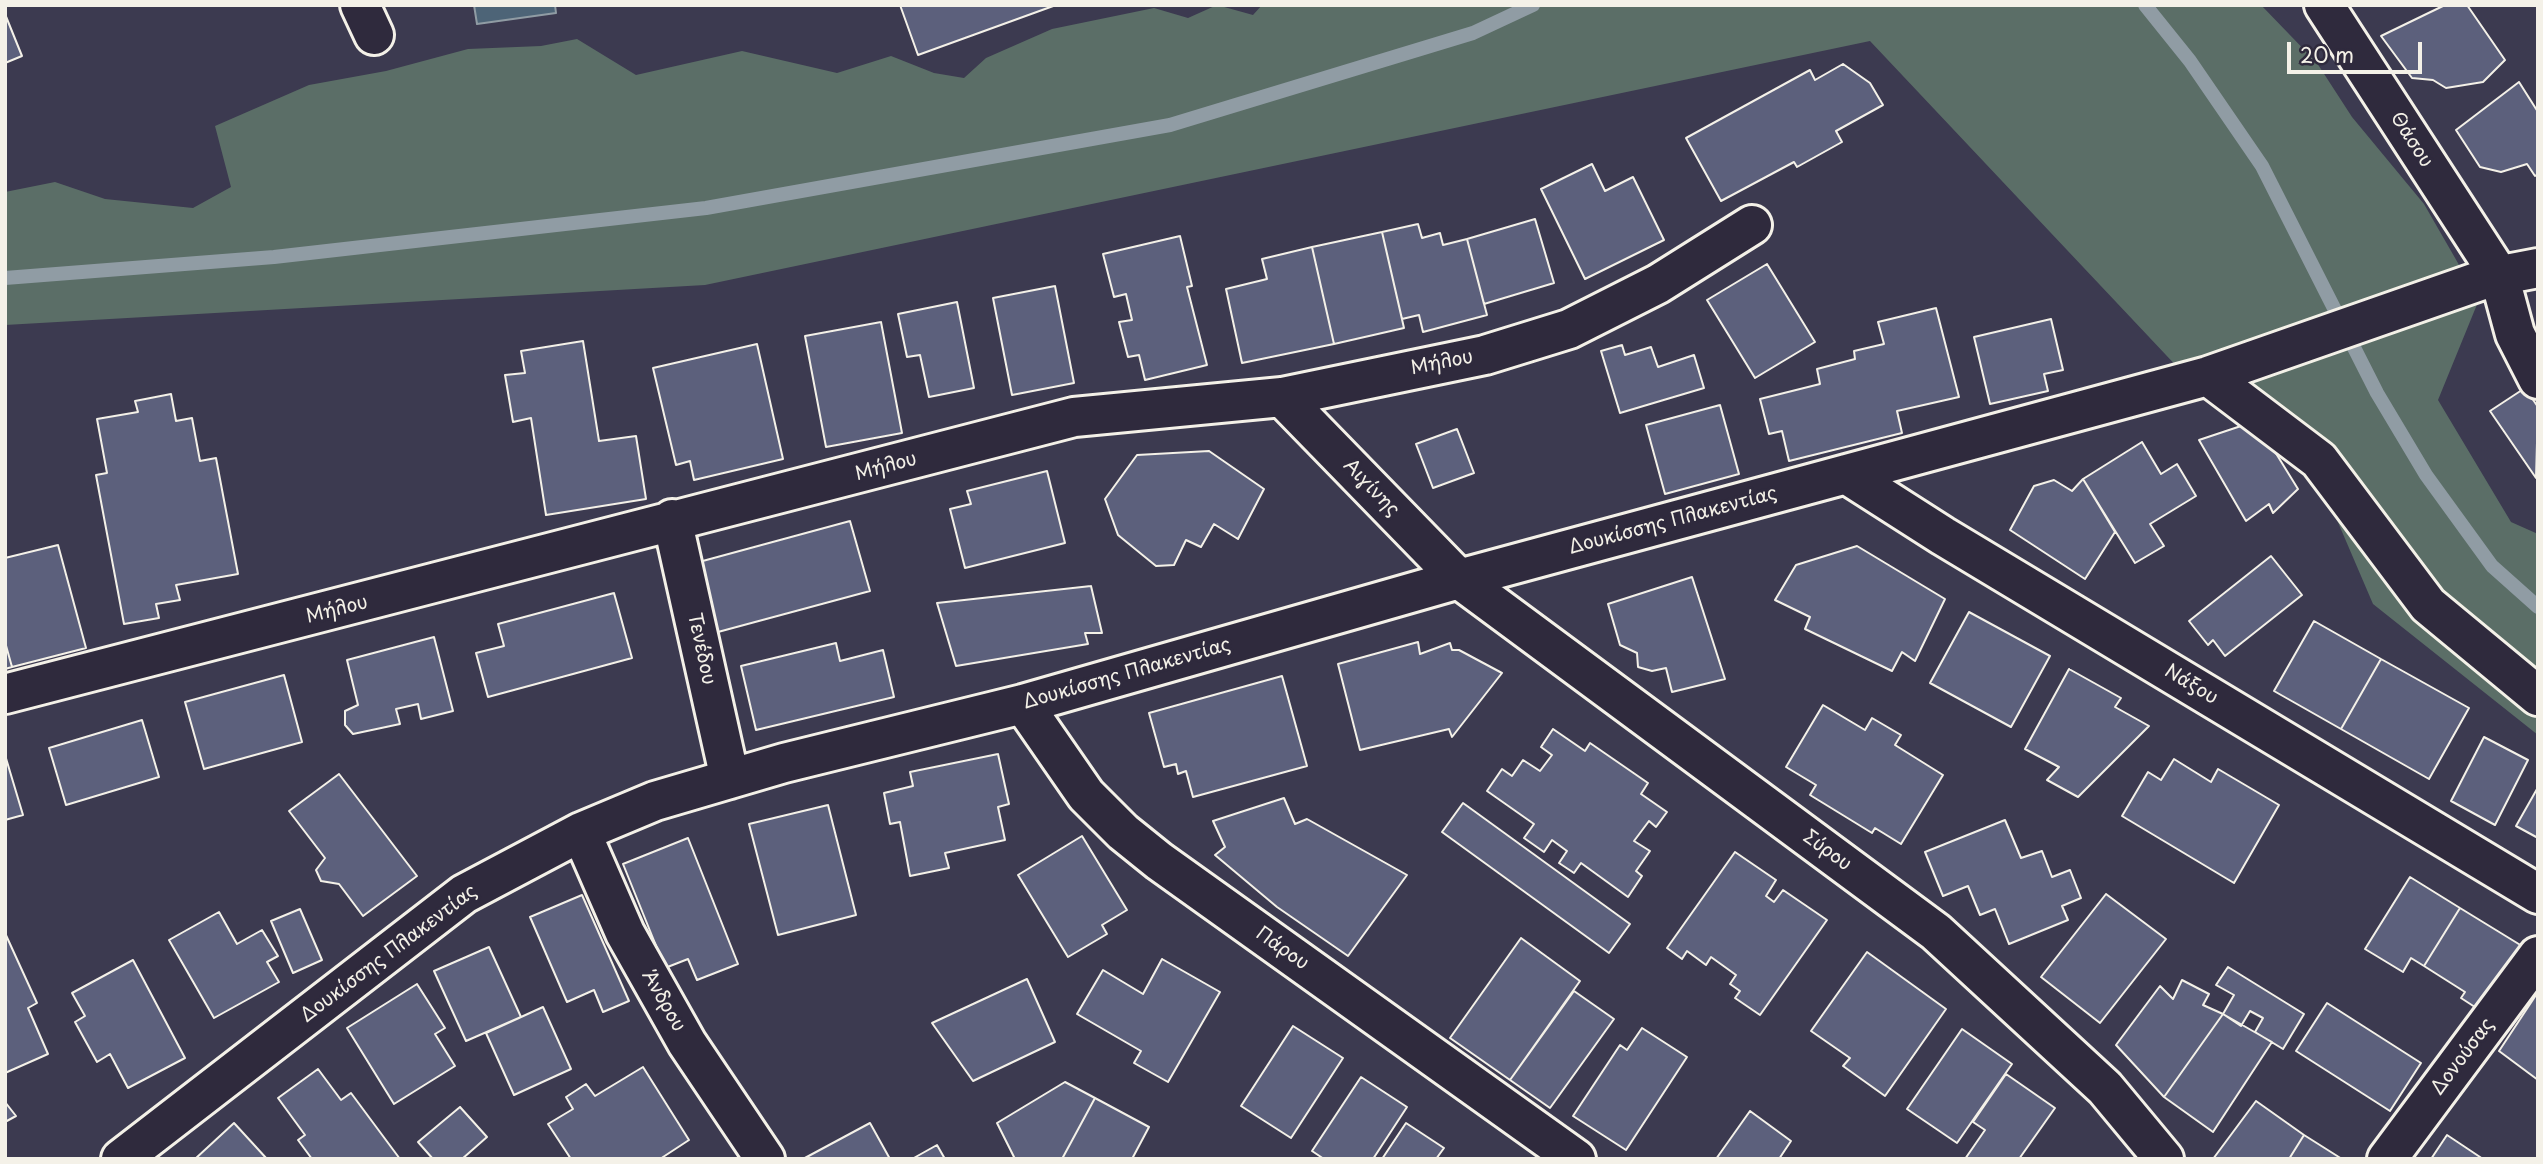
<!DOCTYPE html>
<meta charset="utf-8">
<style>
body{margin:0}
#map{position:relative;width:2543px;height:1164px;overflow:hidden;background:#3c3a50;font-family:"Playpen Sans",sans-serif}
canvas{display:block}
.frame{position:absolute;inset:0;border:7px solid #f4f1e8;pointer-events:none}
.scale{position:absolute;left:2287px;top:42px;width:135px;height:32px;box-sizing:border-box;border:4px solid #f4f1e8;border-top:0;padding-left:9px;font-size:21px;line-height:24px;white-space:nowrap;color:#f4f1e8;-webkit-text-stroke:5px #2f2a3d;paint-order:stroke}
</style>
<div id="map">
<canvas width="2543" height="1164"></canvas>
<div class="frame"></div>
<div class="scale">20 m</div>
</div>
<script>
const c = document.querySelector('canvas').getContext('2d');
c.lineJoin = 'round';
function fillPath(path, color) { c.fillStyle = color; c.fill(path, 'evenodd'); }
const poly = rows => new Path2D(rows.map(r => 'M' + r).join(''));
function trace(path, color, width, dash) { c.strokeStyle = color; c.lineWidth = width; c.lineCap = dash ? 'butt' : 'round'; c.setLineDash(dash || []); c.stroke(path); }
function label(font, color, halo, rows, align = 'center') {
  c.font = font + ' "Playpen Sans",sans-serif'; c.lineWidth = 6; c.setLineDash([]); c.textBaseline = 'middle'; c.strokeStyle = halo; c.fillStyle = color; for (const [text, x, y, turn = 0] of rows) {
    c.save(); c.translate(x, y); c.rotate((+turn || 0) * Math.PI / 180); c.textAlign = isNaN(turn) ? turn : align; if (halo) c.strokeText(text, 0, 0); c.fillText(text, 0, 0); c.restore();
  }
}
fillPath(poly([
 [1217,5,1253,15,1262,5,2261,5,2317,63,2352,117,2424,204,2466,277,2182,372,1870,41,705,285,5,325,5,192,55,182,105,199,193,208,231,187,215,126,309,85,386,71,468,49,541,46,577,39,636,75,742,51,837,73,891,56,934,73,964,78,986,58,1052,29,1154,8,1188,18],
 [2478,302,2438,400,2511,522,2538,534,2538,735,2373,604,2319,478,2334,456,2308,426,2247,382]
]), '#5b6e67');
const water = poly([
 [474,5,555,5,556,13,477,24,474,5]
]);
fillPath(water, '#4d6477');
trace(water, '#909ca4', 2);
trace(poly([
 [2145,5,2190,61,2262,166,2377,393,2426,475,2492,566,2538,607],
 [5,278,274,257,706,208,1170,125,1473,33,1533,5]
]), '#909ca4', 14);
const building = poly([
 [900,5,1056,5,918,55,900,5],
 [2445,5,2467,5,2505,60,2483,82,2446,88,2433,80,2412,78,2381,36,2445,5],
 [5,14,22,56,5,63,5,14],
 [1843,64,1870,83,1883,105,1836,131,1842,142,1797,167,1794,162,1721,201,1686,138,1810,70,1815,80,1843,64],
 [2519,82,2538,112,2538,174,2535,176,2527,164,2501,172,2480,167,2456,130,2519,82],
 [1592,164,1605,191,1633,177,1664,240,1585,279,1541,189,1592,164],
 [1535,219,1554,283,1484,304,1467,239,1535,219],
 [1418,224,1422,238,1440,233,1443,245,1467,239,1487,315,1423,332,1419,315,1402,319,1382,232,1418,224],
 [1382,232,1404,328,1334,344,1312,247,1382,232],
 [1180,236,1192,286,1187,287,1207,365,1145,380,1139,355,1128,357,1119,322,1132,320,1126,294,1114,297,1103,254,1180,236],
 [1312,247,1334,344,1242,363,1226,289,1267,279,1262,259,1312,247],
 [1767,264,1815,342,1755,378,1707,300,1767,264],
 [1055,286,1074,383,1012,395,993,298,1055,286],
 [957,302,974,388,929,397,920,355,907,357,898,314,957,302],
 [1936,308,1959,397,1897,411,1902,433,1789,461,1782,431,1769,434,1760,399,1820,384,1817,369,1855,359,1854,351,1884,344,1878,322,1936,308],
 [2051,319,2063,370,2044,374,2048,391,1990,404,1974,337,2051,319],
 [881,322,902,433,826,447,805,336,881,322],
 [583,341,599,441,636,436,646,499,546,515,531,418,513,422,505,375,525,373,521,351,583,341],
 [757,344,783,459,694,480,690,461,676,465,653,368,757,344],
 [1622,345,1625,355,1651,347,1658,367,1694,355,1704,388,1620,413,1601,351,1622,345],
 [2525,388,2538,407,2536,478,2490,411,2525,388],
 [171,394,176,421,192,418,200,461,216,458,238,574,176,585,180,600,156,604,159,618,124,624,96,475,107,473,97,419,138,412,135,401,171,394],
 [1720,405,1739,474,1665,494,1646,425,1720,405],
 [2256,421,2298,489,2273,513,2269,504,2246,521,2199,440,2256,421],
 [1457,429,1474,473,1433,488,1416,444,1457,429],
 [2142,442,2161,474,2177,464,2196,496,2150,524,2164,546,2135,563,2083,479,2142,442],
 [1209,451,1264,489,1238,539,1214,524,1201,547,1186,540,1174,565,1156,566,1118,535,1105,499,1137,455,1209,451],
 [1047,471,1065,543,965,568,950,509,971,504,967,491,1047,471],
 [2083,479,2115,532,2085,579,2010,530,2034,486,2054,480,2072,491,2083,479],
 [850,521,870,591,718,632,699,562,850,521],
 [58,545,86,648,12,667,5,642,5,558,58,545],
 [1857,546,1945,599,1915,661,1902,652,1892,671,1805,629,1810,617,1775,600,1796,565,1857,546],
 [2271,556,2302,595,2225,656,2213,640,2208,645,2189,621,2271,556],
 [1692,577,1725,679,1672,692,1666,668,1652,671,1638,667,1637,653,1620,645,1608,604,1692,577],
 [1091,586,1102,633,1085,633,1088,644,956,666,937,603,1091,586],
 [614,593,632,658,488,697,476,653,504,646,498,624,614,593],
 [1969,612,2050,656,2011,727,1930,683,1969,612],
 [2314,621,2381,659,2341,729,2274,691,2314,621],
 [434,637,453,711,421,719,418,704,396,709,400,724,353,734,345,725,345,711,358,705,347,660,434,637],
 [5,642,12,667,5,669,5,642],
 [1418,642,1420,654,1450,643,1452,650,1459,650,1502,673,1452,737,1449,729,1360,750,1338,664,1418,642],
 [836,643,840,661,883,650,894,697,756,730,741,666,836,643],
 [2381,659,2469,708,2429,779,2341,729,2381,659],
 [2069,669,2121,698,2115,707,2149,726,2078,797,2047,780,2059,767,2025,749,2069,669],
 [284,675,302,742,204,769,185,702,284,675],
 [1282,676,1307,766,1193,797,1186,771,1178,774,1176,764,1164,767,1149,713,1282,676],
 [1823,705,1865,730,1872,718,1901,735,1895,745,1943,775,1901,844,1875,828,1872,833,1810,795,1816,785,1786,767,1823,705],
 [142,720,159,777,66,805,49,748,142,720],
 [1553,729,1585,751,1590,743,1648,783,1641,794,1667,812,1656,827,1649,821,1634,841,1650,851,1636,871,1642,876,1628,897,1581,863,1574,873,1559,863,1567,851,1552,840,1544,852,1524,838,1534,824,1487,791,1502,769,1512,776,1523,760,1540,771,1552,755,1541,747,1553,729],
 [2484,737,2528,760,2495,825,2451,801,2484,737],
 [998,754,1009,804,998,807,1005,840,945,853,949,868,910,876,900,822,890,824,884,793,913,786,910,772,998,754],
 [5,755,23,815,5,820,5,755],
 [2174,759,2211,782,2218,769,2279,805,2234,883,2122,816,2148,772,2161,780,2174,759],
 [339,774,417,876,363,916,339,884,321,881,316,870,325,858,289,811,339,774],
 [2537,789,2538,789,2538,838,2516,826,2537,789],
 [1284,798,1295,824,1307,819,1407,875,1348,956,1277,907,1215,855,1225,847,1213,821,1284,798],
 [1463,803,1630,924,1609,953,1442,832,1463,803],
 [828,805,856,915,778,935,749,824,828,805],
 [2005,820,2021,858,2042,851,2052,877,2070,870,2081,898,2062,906,2068,920,2009,944,1995,909,1980,915,1968,886,1943,896,1925,852,2005,820],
 [1082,836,1127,910,1102,925,1107,934,1068,957,1018,875,1082,836],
 [688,838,738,964,697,980,688,959,665,968,623,864,688,838],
 [1735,852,1776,880,1766,896,1774,902,1783,890,1827,920,1760,1015,1735,998,1740,991,1730,984,1736,975,1711,957,1706,965,1687,951,1682,959,1667,948,1735,852],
 [2410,877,2460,908,2424,966,2411,958,2403,972,2365,949,2410,877],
 [2106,894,2166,939,2100,1023,2041,977,2106,894],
 [582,895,629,1001,603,1012,594,990,567,1002,530,917,582,895],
 [2460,908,2522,946,2481,1011,2461,998,2465,992,2424,966,2460,908],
 [300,909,322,960,293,973,271,921,300,909],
 [219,912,237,944,262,930,278,956,267,962,279,982,214,1018,169,940,219,912],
 [5,933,37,1003,28,1008,48,1054,5,1073,5,933],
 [1521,938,1580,981,1510,1080,1450,1038,1521,938],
 [489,947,521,1017,466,1041,434,971,489,947],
 [1867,952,1946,1009,1885,1096,1843,1066,1850,1058,1811,1031,1867,952],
 [1162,959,1220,992,1168,1082,1134,1063,1141,1051,1077,1014,1103,970,1143,994,1162,959],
 [133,960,185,1058,128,1088,110,1054,97,1062,75,1022,85,1016,72,993,133,960],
 [2228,967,2304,1014,2283,1049,2255,1032,2263,1018,2250,1011,2241,1026,2223,1014,2234,995,2216,985,2228,967],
 [1027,979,1055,1042,973,1081,932,1023,1027,979],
 [2182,980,2209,994,2203,1005,2223,1014,2164,1097,2116,1045,2160,986,2173,999,2182,980],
 [417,984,445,1028,435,1034,455,1066,394,1104,347,1028,417,984],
 [1574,991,1614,1019,1550,1108,1510,1080,1574,991],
 [2538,992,2538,1080,2499,1051,2538,992],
 [2327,1003,2421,1063,2390,1111,2296,1051,2327,1003],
 [543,1007,571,1069,514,1095,486,1033,543,1007],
 [2223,1014,2272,1042,2213,1132,2164,1097,2223,1014],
 [1293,1026,1343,1058,1291,1138,1241,1106,1293,1026],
 [1642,1028,1687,1057,1626,1150,1573,1116,1620,1045,1627,1050,1642,1028],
 [1962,1029,2012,1064,1957,1143,1907,1109,1962,1029],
 [643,1067,689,1140,660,1159,571,1159,548,1124,573,1109,566,1097,586,1084,595,1096,643,1067],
 [318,1069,341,1100,351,1093,400,1159,312,1159,298,1140,305,1135,278,1098,318,1069],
 [2006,1074,2055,1108,2019,1159,1965,1159,1985,1130,1973,1122,2006,1074],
 [1361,1077,1407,1107,1373,1159,1324,1159,1312,1151,1361,1077],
 [1065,1082,1095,1098,1062,1159,1015,1159,997,1123,1065,1082],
 [1095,1098,1149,1127,1132,1159,1062,1159,1095,1098],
 [2256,1101,2304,1135,2289,1159,2213,1159,2256,1101],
 [5,1102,16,1116,5,1122,5,1102],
 [460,1107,487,1137,462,1159,433,1159,418,1142,460,1107],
 [1750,1111,1791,1141,1779,1159,1716,1159,1750,1111],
 [234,1123,267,1159,195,1159,234,1123],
 [870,1123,890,1159,803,1159,870,1123],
 [1406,1123,1444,1148,1436,1159,1382,1159,1406,1123],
 [2304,1135,2342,1159,2289,1159,2304,1135],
 [2447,1135,2483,1159,2431,1159,2447,1135],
 [937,1145,945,1159,912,1159,937,1145]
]);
fillPath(building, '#5c607c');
trace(building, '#f4f1e8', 2);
const minor = poly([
 [360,5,374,35],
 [2324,5,2499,275,2515,334,2538,379],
 [2208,376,2319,460,2428,605,2538,696],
 [1282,397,1459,579,1936,932,2105,1088,2164,1159],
 [1846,474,1943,536,2538,894],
 [672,519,730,779],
 [5,694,1074,417,1282,397,1485,355,1569,329,1658,284,1752,225],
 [1023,704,1086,795,1123,832,1159,861,1576,1159],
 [581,832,625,933,687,1043,765,1159],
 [121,1159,464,894,581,832,655,801,784,763,1023,704,1459,579,2208,376,2491,277,2538,268],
 [2387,1159,2538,956]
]);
trace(minor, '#f4f1e8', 44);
trace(minor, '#2f2a3d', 38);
label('19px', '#f4f1e8', '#2f2a3d', [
 ["Θάσου",2411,140,57],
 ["Μήλου",1442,363,-11],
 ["Μήλου",886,467,-15],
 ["Αιγίνης",1371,488,46],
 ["Δουκίσσης Πλακεντίας",1673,521,-15],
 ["Μήλου",337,610,-14],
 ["Τενέδου",701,649,78],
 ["Δουκίσσης Πλακεντίας",1127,674,-16],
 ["Νάξου",2191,685,31],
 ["Σύρου",1827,851,36],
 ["Πάρου",1282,949,35],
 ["Δουκίσσης Πλακεντίας",389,954,-37],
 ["Άνδρου",663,1001,60],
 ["Δονούσας",2463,1057,-53]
]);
</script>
